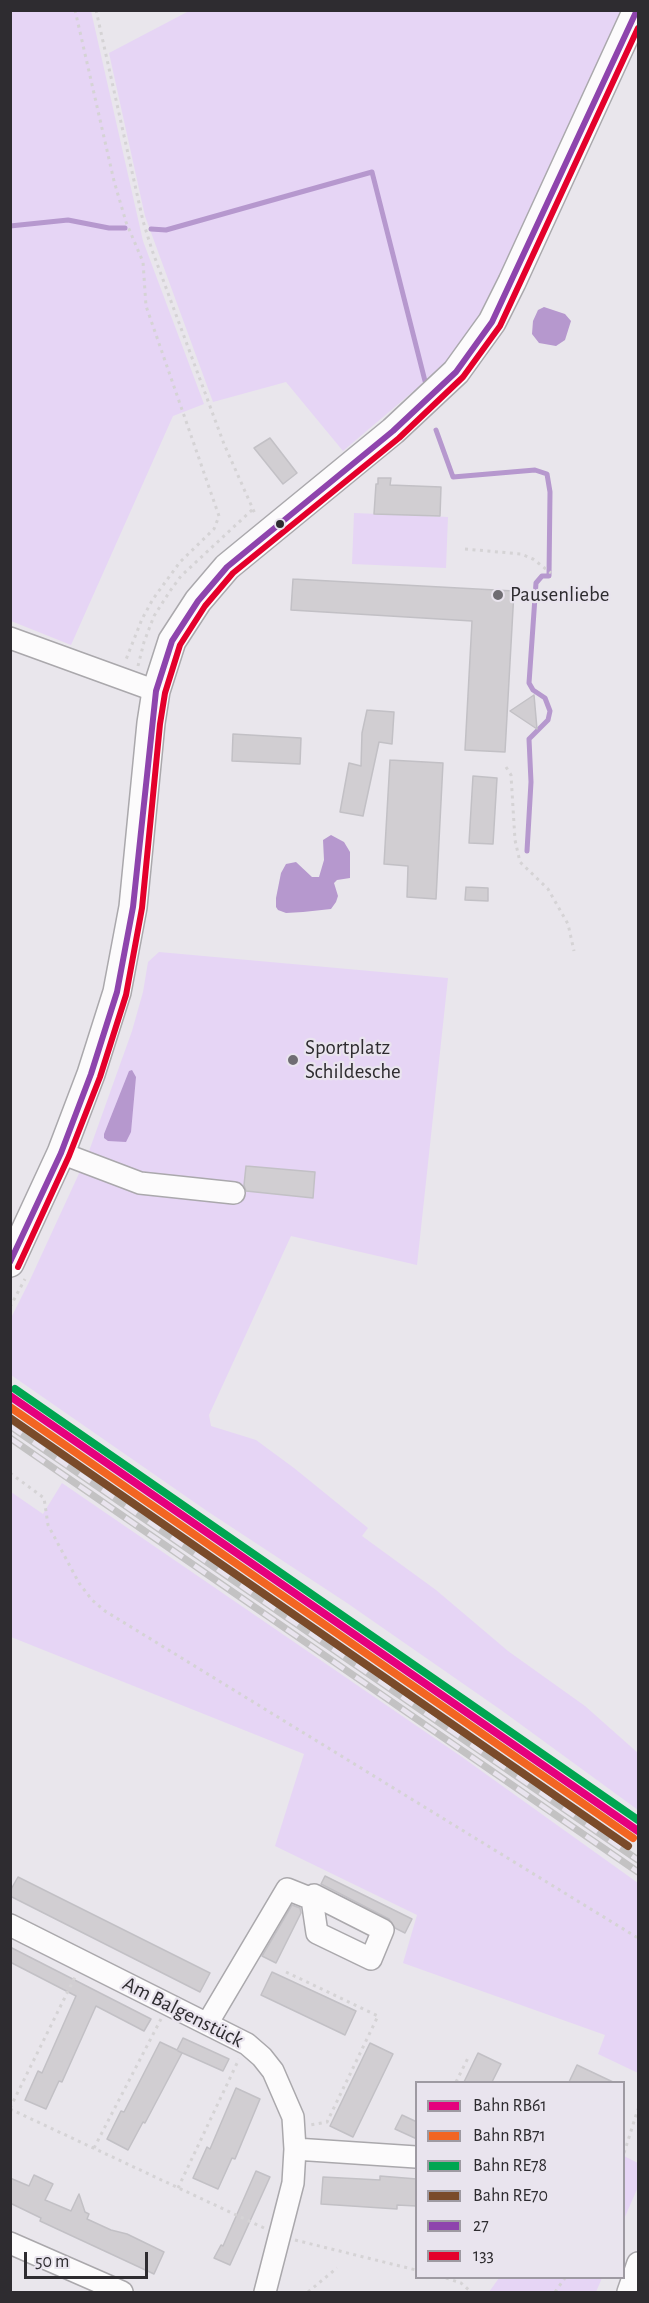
<!DOCTYPE html>
<meta charset="utf-8">
<style>
body{margin:0}
#map{position:relative;width:649px;height:2303px;overflow:hidden;background:#e9e6ec;font-family:"Alegreya Sans",sans-serif}
canvas{display:block}
.frame{position:absolute;inset:0;border:12px solid #2e2c30;pointer-events:none}
.legend{position:absolute;left:415px;top:2081px;width:210px;height:198px;box-sizing:border-box;background:#e9e4ee;border:2px solid #9e9aa2;margin:0;padding:8px 10px;list-style:none;font-size:18px;color:#2e2c30}
.legend li{display:flex;align-items:center;gap:12px;height:30px}
.legend b{width:30px;border:2px solid #9e9aa2}
.scale{position:absolute;left:24px;top:2252px;width:124px;height:27px;box-sizing:border-box;border:3px solid #2e2c30;border-top:0;padding-left:8px;font-size:18px;line-height:21px;white-space:nowrap;color:#2e2c30;-webkit-text-stroke:4px #e9e4ee;paint-order:stroke}
</style>
<div id="map">
<canvas width="649" height="2303"></canvas>
<div class="frame"></div>
<ul class="legend">
<li><b style="height:8px;background:#e5007d"></b>Bahn RB61</li>
<li><b style="height:8px;background:#f26522"></b>Bahn RB71</li>
<li><b style="height:8px;background:#00a651"></b>Bahn RE78</li>
<li><b style="height:8px;background:#7a4b2a"></b>Bahn RE70</li>
<li><b style="height:8px;background:#8e44ad"></b>27</li>
<li><b style="height:8px;background:#e4002b"></b>133</li>
</ul>
<div class="scale">50 m</div>
</div>
<script>
const c = document.querySelector('canvas').getContext('2d');
c.lineJoin = 'round';
function fillPath(path, color) { c.fillStyle = color; c.fill(path, 'evenodd'); }
const poly = rows => new Path2D(rows.map(r => 'M' + r).join(''));
function trace(path, color, width, dash) { c.strokeStyle = color; c.lineWidth = width; c.lineCap = dash ? 'butt' : 'round'; c.setLineDash(dash || []); c.stroke(path); }
function label(font, color, halo, rows, align = 'center') {
  c.font = font + ' "Alegreya Sans",sans-serif'; c.lineWidth = 4.5; c.setLineDash([]); c.textBaseline = 'middle'; c.strokeStyle = halo; c.fillStyle = color; for (const [text, x, y, turn = 0] of rows) {
    c.save(); c.translate(x, y); c.rotate((+turn || 0) * Math.PI / 180); c.textAlign = isNaN(turn) ? turn : align; if (halo) c.strokeText(text, 0, 0); c.fillText(text, 0, 0); c.restore();
  }
}
fillPath(poly([
 [10,11,91,11,143,241,204,404,173,416,71,645,11,621],
 [189,11,622,11,480,323,456,355,343,451,286,382,213,402,145,216,109,53],
 [354,513,448,517,446,568,352,564],
 [159,952,448,978,417,1265,291,1236,209,1415,211,1426,256,1440,294,1468,368,1528,362,1536,436,1590,508,1651,585,1706,638,1753,638,1810,501,1710,347,1603,207,1511,11,1375,11,1318,29,1282,88,1154,132,1031,143,992,148,962],
 [62,1483,462,1757,638,1883,638,2073,598,2054,605,2035,403,1963,417,1915,275,1846,304,1754,11,1637,11,1492,43,1514],
 [624,2156,638,2163,638,2187,624,2219],
 [499,2278,602,2278,596,2292,489,2292]
]), '#e6d5f5');
fillPath(poly([
 [544,307,565,314,571,321,565,340,556,346,539,343,532,334,533,321,538,310],
 [331,835,344,842,350,852,350,878,337,880,334,883,338,896,336,902,331,909,303,912,286,913,278,910,276,907,276,898,281,873,286,864,296,862,312,877,319,877,324,860,323,840],
 [132,1070,136,1077,131,1132,126,1142,108,1141,104,1138,104,1134,129,1071]
]), '#b698ce');
trace(poly([
 [10,226,68,220,109,228,125,228],
 [151,229,166,230,372,172,425,381],
 [436,430,453,477,535,470,547,474,550,492,549,576,542,576,536,583,529,683,533,690,545,698,550,711,548,720,529,739,531,782,527,851]
]), '#b698ce', 5);
const building = poly([
 [270,438,297,473,283,484,254,448,270,438],
 [378,478,391,478,390,485,441,487,440,516,374,514,376,484,378,484,378,478],
 [293,579,514,591,505,752,465,750,472,621,291,610,293,579],
 [534,695,537,729,510,711,534,695],
 [367,710,394,712,392,744,379,742,363,816,340,812,349,763,361,766,362,733,367,710],
 [233,734,301,738,300,764,232,761,233,734],
 [390,760,443,763,436,899,407,897,408,866,384,864,390,760],
 [473,776,497,778,493,844,469,843,473,776],
 [466,887,488,888,488,901,465,900,466,887],
 [246,1166,315,1172,313,1198,246,1191,244,1185,246,1166],
 [325,1876,412,1919,405,1933,395,1928,389,1919,321,1884,325,1876],
 [18,1877,210,1973,200,1992,10,1896,10,1891,18,1877],
 [292,1905,300,1908,301,1913,276,1963,262,1956,292,1905],
 [10,1947,151,2019,144,2031,96,2006,62,2082,59,2081,46,2109,25,2100,38,2071,42,2073,76,1996,10,1962,10,1947],
 [272,1972,356,2011,345,2035,261,1995,272,1972],
 [183,2038,229,2059,223,2071,178,2051,182,2053,145,2123,143,2122,128,2150,107,2139,121,2111,124,2112,160,2042,177,2050,183,2038],
 [370,2043,393,2054,353,2137,330,2126,370,2043],
 [478,2053,501,2064,492,2082,464,2082,478,2053],
 [577,2065,613,2082,569,2082,577,2065],
 [236,2088,260,2099,235,2159,232,2158,218,2189,193,2178,207,2147,210,2149,236,2088],
 [402,2115,417,2122,417,2139,395,2129,402,2115],
 [256,2171,270,2177,230,2265,214,2258,221,2245,223,2246,256,2171],
 [34,2175,53,2184,45,2200,71,2211,79,2194,85,2212,89,2214,87,2219,111,2230,127,2234,164,2252,154,2274,40,2221,41,2218,10,2203,10,2178,29,2186,34,2175],
 [380,2176,417,2179,416,2206,397,2205,397,2209,321,2204,323,2177,380,2180,380,2176]
]);
fillPath(building, '#d1ced2');
trace(building, '#c2c0c5', 1.5);
const minor = poly([
 [10,638,156,691],
 [61,1153,140,1183,234,1193],
 [10,1925,247,2044,262,2057,273,2071,293,2117,295,2149,293,2183,265,2292],
 [207,2024,287,1889,312,1899,317,1933,371,1959,383,1930,314,1895,312,1899],
 [295,2149,416,2157],
 [10,2243,122,2292],
 [628,2292,638,2263]
]);
const major = poly([
 [10,1263,61,1153,91,1074,117,992,133,907,151,723,156,691,172,641,198,601,227,567,393,431,456,372,492,322,512,282,637,10]
]);
trace(minor, '#aaa8ac', 24);
trace(major, '#aaa8ac', 30);
trace(poly([
 [75,10,114,181,126,222,143,262,146,306,219,516,214,529,180,562,153,599,142,619,125,662],
 [96,10,143,221,152,250,224,444,256,516],
 [465,549,521,554,533,559,551,573],
 [138,666,144,642,154,616,170,591,181,576,253,509],
 [506,767,511,775,515,840,520,862,548,889,568,924,574,951],
 [10,1307,25,1279],
 [10,1473,44,1498,48,1525,79,1583,92,1600,105,1611,638,1938],
 [286,1972,378,2016,327,2122,310,2125],
 [456,2082,469,2056],
 [10,2108,75,1977],
 [10,2109,264,2228],
 [94,2148,161,2019],
 [624,2153,638,2109],
 [178,2188,239,2059],
 [295,2240,416,2270],
 [446,2278,461,2283,471,2292],
 [308,2292,337,2268],
 [555,2292,565,2278]
]), '#d5d3d5', 3, [3, 4.5]);
trace(minor, '#fcfbfc', 21);
trace(major, '#fcfbfc', 27);
const rail = poly([
 [10,1426,638,1860],
 [10,1438,638,1872]
]);
trace(rail, '#c3c2c3', 7);
trace(rail, '#e9e4ee', 4.5, [14]);
trace(poly([
 [10,1262,61,1153,91,1074,117,992,133,907,156,691,172,641,198,601,227,567,393,431,456,372,492,322,637,10]
]), '#8e44ad', 6);
trace(poly([
 [18,1267,69,1156,100,1077,126,995,142,908,160,724,165,693,180,645,205,606,233,573,399,438,463,377,500,326,638,28]
]), '#e4002b', 6);
trace(poly([
 [10,1396,638,1831]
]), '#e5007d', 8);
trace(poly([
 [10,1407,633,1838]
]), '#f26522', 8);
trace(poly([
 [15,1389,638,1820]
]), '#00a651', 8);
trace(poly([
 [10,1418,628,1846]
]), '#7a4b2a', 8);
for (const [x, y, r, color] of [
 [280,524,5,"#2e2c30"],
 [498,595,6,"#6f6d72"],
 [293,1060,6,"#6f6d72"]
]) { const dot = new Path2D(); dot.arc(x, y, r, 0, 2 * Math.PI); c.fillStyle = color; c.fill(dot); trace(dot, '#e9e4ee', 2); }
label('21px', '#2e2c30', '#e9e4ee', [
 ["Pausenliebe",510,595],
 ["Sportplatz",305,1048],
 ["Schildesche",305,1072]
], 'left');
label('21px', '#2e2c30', '#e9e4ee', [
 ["Am Balgenstück",183,2012,27]
]);
</script>
